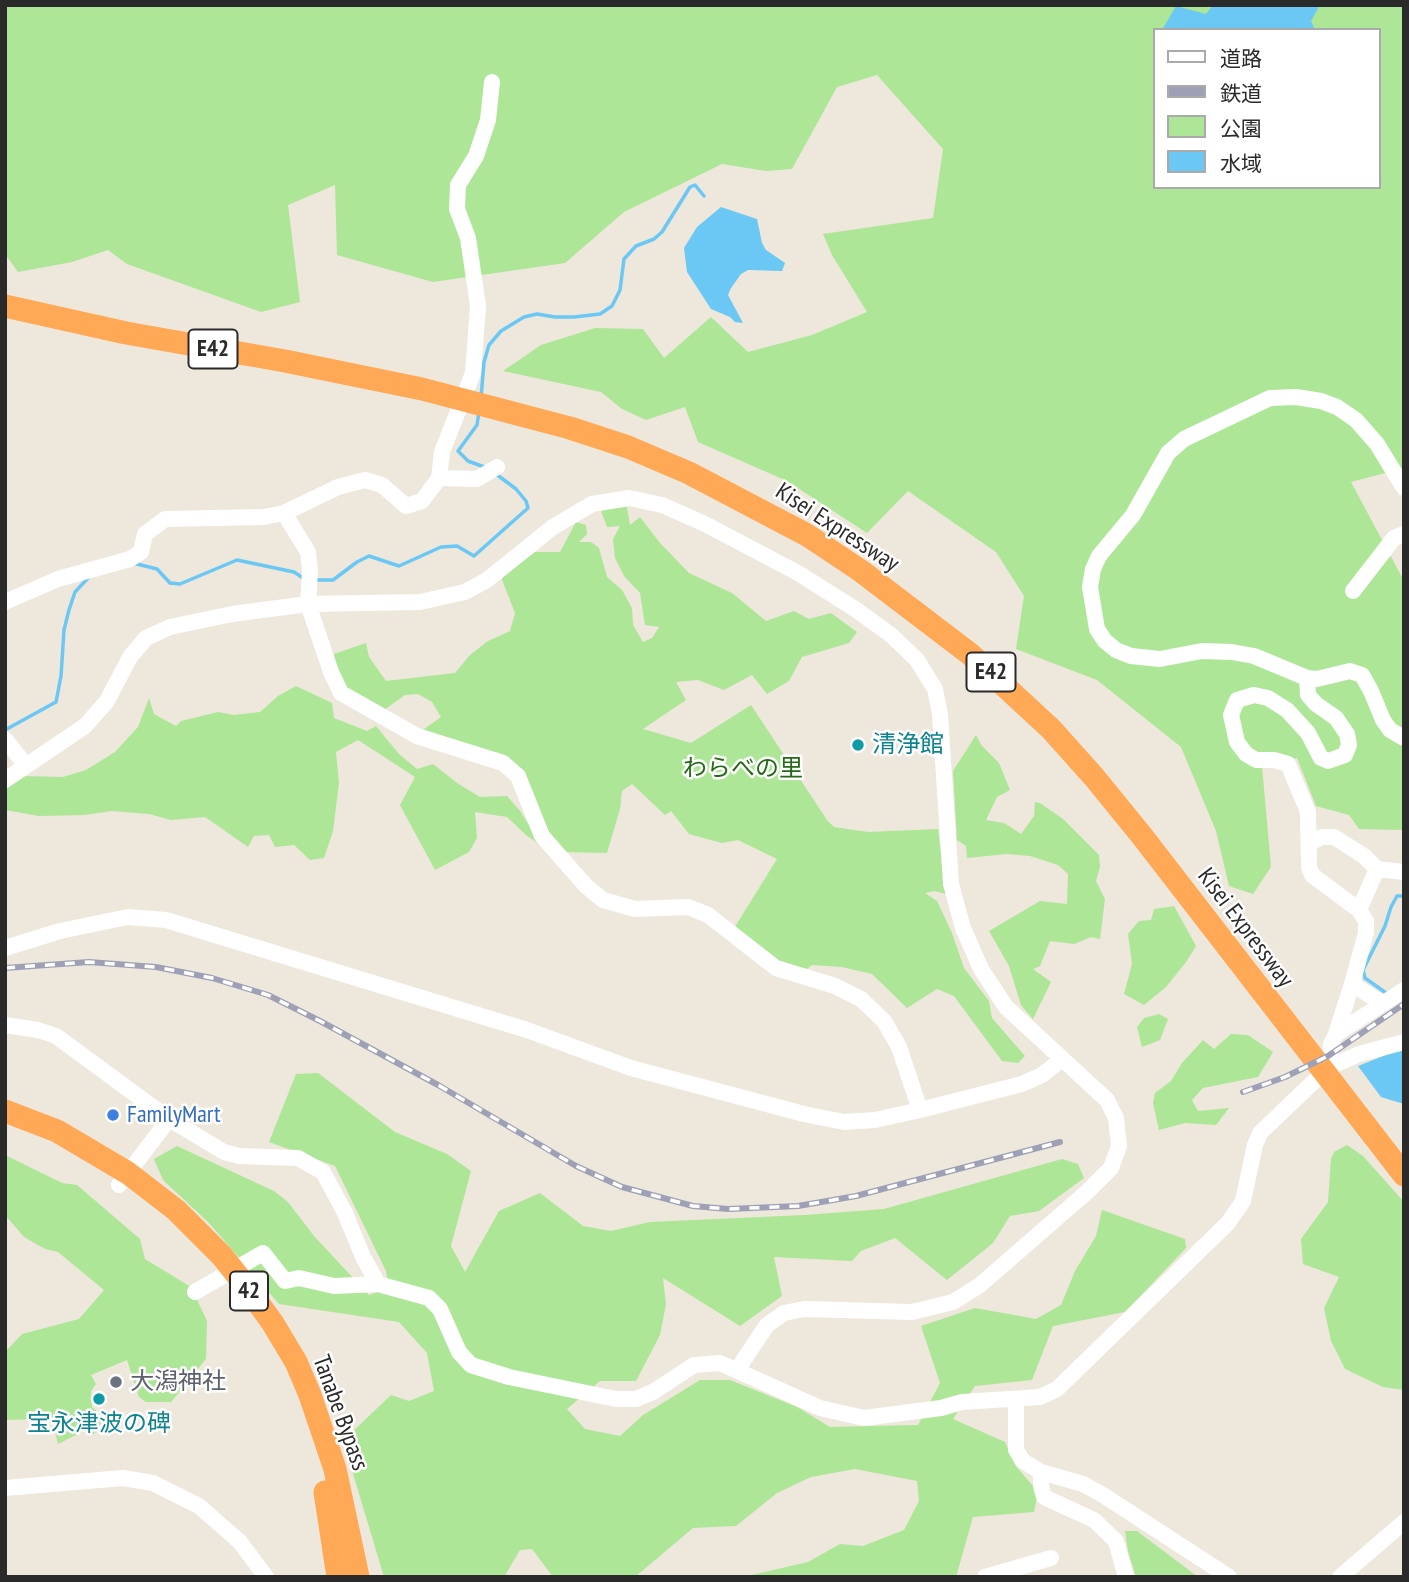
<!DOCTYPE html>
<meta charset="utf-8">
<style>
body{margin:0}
#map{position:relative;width:1409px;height:1582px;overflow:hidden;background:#ede7dc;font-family:"PT Sans Narrow","Noto Sans JP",sans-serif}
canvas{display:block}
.frame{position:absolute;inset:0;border:7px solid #2a2a2a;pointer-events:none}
.legend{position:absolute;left:1153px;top:28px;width:228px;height:161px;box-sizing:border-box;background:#fff;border:2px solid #aaa;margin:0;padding:9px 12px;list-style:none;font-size:21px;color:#2a2a2a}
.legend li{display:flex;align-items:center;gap:14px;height:35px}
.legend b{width:35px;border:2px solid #aaa}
</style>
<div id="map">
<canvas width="1409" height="1582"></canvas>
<div class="frame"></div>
<ul class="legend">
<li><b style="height:9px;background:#fff"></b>道路</li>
<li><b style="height:9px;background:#9ea0b6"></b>鉄道</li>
<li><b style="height:19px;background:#ade696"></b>公園</li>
<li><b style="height:19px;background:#6bc7f3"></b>水域</li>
</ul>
</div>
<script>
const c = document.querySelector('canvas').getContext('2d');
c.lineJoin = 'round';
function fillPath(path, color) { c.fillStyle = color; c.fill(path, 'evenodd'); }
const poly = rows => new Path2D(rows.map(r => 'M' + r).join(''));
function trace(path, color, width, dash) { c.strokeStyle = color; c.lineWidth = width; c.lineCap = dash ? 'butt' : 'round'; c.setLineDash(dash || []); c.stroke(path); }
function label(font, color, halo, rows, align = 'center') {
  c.font = font + ' "PT Sans Narrow","Noto Sans JP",sans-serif'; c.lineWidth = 5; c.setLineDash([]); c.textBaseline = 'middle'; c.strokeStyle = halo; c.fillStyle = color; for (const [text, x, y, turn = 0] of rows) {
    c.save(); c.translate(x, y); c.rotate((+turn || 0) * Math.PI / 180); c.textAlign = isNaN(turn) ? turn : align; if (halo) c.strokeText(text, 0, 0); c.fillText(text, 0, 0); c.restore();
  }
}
fillPath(poly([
 [5,5,1404,5,1404,468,1351,482,1404,581,1404,830,1359,829,1349,815,1316,806,1297,758,1262,766,1271,867,1253,894,1229,886,1216,831,1181,747,1097,680,1016,649,1024,596,996,552,908,491,867,533,787,481,698,442,685,407,646,420,622,409,601,392,503,371,541,345,595,328,643,329,664,358,711,317,748,352,812,335,867,312,832,255,823,234,933,218,943,149,877,75,837,87,792,169,766,171,722,164,624,212,565,263,433,282,337,255,335,185,288,205,300,302,261,312,127,264,108,250,72,262,18,272,5,254],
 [1155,30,1379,30,1379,187,1155,187],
 [627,507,630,525,640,517,660,543,689,573,732,593,766,621,794,611,809,619,831,613,857,632,849,643,802,657,789,681,767,694,752,675,724,690,698,680,676,682,686,700,643,729,691,743,751,705,827,820,834,827,868,832,938,829,946,894,934,891,925,893,937,901,952,933,964,968,989,1001,992,1018,1025,1056,1018,1063,1002,1061,954,996,937,989,907,1008,872,974,842,967,812,965,803,972,780,963,733,930,777,859,738,840,722,843,689,834,671,811,665,815,632,784,622,791,620,809,607,853,563,852,542,821,523,774,499,753,459,744,420,732,441,717,432,702,418,694,405,695,384,710,345,688,336,670,334,654,366,643,369,657,386,681,455,673,470,655,488,641,510,631,515,613,501,577,535,552,560,552,576,522,586,525,587,534,579,542,591,542,599,548,607,577,622,590,632,608,633,625,643,642,652,638,659,627,645,625,640,593,624,576,615,558,613,539,620,526,607,527,601,511,607,508],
 [296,686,332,703,334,718,367,731,376,726,399,754,417,769,433,764,457,783,480,797,507,796,520,811,543,847,526,835,507,817,475,812,477,838,469,852,435,870,400,805,415,777,358,740,336,752,339,783,333,831,324,858,310,860,294,845,275,847,269,835,254,836,248,847,205,817,171,820,149,814,111,811,85,815,39,816,5,810,5,790,22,776,63,777,86,770,115,752,138,727,149,698,154,714,176,726,181,721,218,712,234,715,260,712,278,696],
 [976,735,982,746,999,763,1010,790,997,797,986,820,1004,823,1021,834,1034,816,1035,802,1040,803,1063,819,1099,855,1100,867,1096,881,1105,899,1100,939,1091,937,1074,944,1050,941,1040,966,1033,969,1051,982,1033,1019,1021,1005,1009,966,989,931,1040,901,1067,904,1068,874,1058,865,1030,856,1007,854,967,858,966,846,957,840,953,771],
 [1174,906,1196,946,1186,962,1166,987,1144,1005,1124,994,1132,964,1128,934,1139,921,1151,920,1154,909],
 [1159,1014,1168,1019,1160,1040,1142,1047,1137,1027,1144,1018],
 [1231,1034,1248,1035,1273,1052,1258,1077,1203,1088,1192,1100,1198,1111,1229,1108,1216,1125,1185,1123,1159,1130,1153,1103,1155,1093,1171,1081,1182,1063,1203,1040,1214,1049],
 [318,1073,395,1132,447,1154,471,1171,451,1246,465,1272,499,1211,540,1193,583,1226,611,1231,650,1222,805,1215,884,1209,1062,1159,1078,1164,1084,1178,1039,1211,1010,1216,993,1243,947,1280,895,1238,861,1251,852,1261,774,1257,782,1296,740,1326,663,1278,666,1304,660,1335,636,1381,600,1381,567,1409,585,1429,620,1436,643,1415,700,1380,730,1380,797,1407,830,1427,918,1425,940,1383,921,1326,975,1308,1036,1319,1061,1305,1075,1271,1096,1236,1102,1210,1185,1239,1186,1248,1125,1312,1053,1326,1032,1380,975,1386,953,1419,1005,1442,1015,1465,1038,1492,1034,1512,973,1517,956,1577,743,1577,808,1562,840,1544,863,1546,904,1530,919,1501,917,1481,855,1469,811,1477,777,1493,736,1526,693,1528,635,1577,553,1577,532,1549,520,1550,504,1577,384,1577,345,1447,349,1435,391,1395,409,1401,434,1391,427,1353,399,1322,279,1304,209,1223,163,1180,154,1159,177,1146,274,1191,288,1202,314,1236,369,1295,389,1288,386,1271,335,1166,269,1142,296,1074],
 [1347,1145,1363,1156,1404,1202,1404,1390,1383,1387,1345,1369,1331,1341,1324,1308,1339,1277,1303,1264,1301,1239,1328,1202,1331,1159,1334,1152],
 [5,1155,62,1183,77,1185,140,1239,145,1259,191,1287,207,1321,206,1359,171,1402,146,1402,139,1397,127,1360,91,1375,96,1384,91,1391,92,1407,104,1417,94,1434,84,1431,58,1444,53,1424,39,1419,5,1420,5,1352,22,1334,79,1319,104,1290,58,1252,45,1249,24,1237,5,1215],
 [1125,1531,1137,1531,1198,1577,1136,1577,1128,1551]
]), '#ade696');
fillPath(poly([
 [1213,5,1320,5,1311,21,1315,30,1162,30,1176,6,1206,14],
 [721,207,757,219,762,243,766,250,785,263,782,271,748,270,741,274,731,288,728,295,743,323,735,322,730,317,711,309,687,272,684,248,697,227],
 [1404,1050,1404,1104,1381,1097,1358,1066,1396,1051]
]), '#6bc7f3');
trace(poly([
 [481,398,484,362,489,345,501,331,524,317,537,314,555,317,574,317,600,314,612,306,620,290,624,259,636,246,654,239,662,232,690,187,695,185,704,196],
 [479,412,477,425,458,451,468,461,487,468],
 [133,563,157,569,170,583,180,584,237,560,294,572,303,578],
 [314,580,333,580,357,562,369,556,399,566,441,547,457,546,474,556,528,508,526,501,516,489,496,474],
 [5,730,56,702,61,676,64,630,69,610,75,592,89,577],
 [1386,993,1365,978,1363,970,1385,926,1391,907,1397,896,1404,896]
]), '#6bc7f3', 3.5);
trace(poly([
 [439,478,477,479,497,467],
 [284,513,308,552,310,571,308,604,331,672,341,693,417,736,503,763,518,776,542,836,586,886,603,900,635,909,688,907,708,915,776,968,835,986,861,999,884,1021,899,1047,920,1110],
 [1353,591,1394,538,1404,534],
 [5,602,58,579,130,559,141,552,145,534,165,519,264,517,284,513,338,487,365,480,382,485,406,506,422,501,439,478,442,452,473,373,478,306,468,238,457,209,458,185,476,156,488,120,492,82],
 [1307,678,1317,679,1350,671,1362,675,1371,691,1383,720,1390,730,1404,738],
 [5,739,26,766],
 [5,780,85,726,107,701,130,657,146,638,170,627,232,614,308,604,420,602,465,592,487,580,553,527,592,504,629,498,662,505,705,524,798,573,855,609,891,635,917,660,935,689,940,714,951,884,963,928,981,969,1006,1007,1107,1100,1116,1118,1119,1146,1111,1168,1087,1192,980,1285,953,1302,912,1312,804,1309,784,1313,767,1325,737,1370],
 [1309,843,1322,837,1334,837,1364,856,1377,869,1404,872],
 [1359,910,1377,869],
 [5,948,60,931,128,917,166,920,527,1030,631,1068,804,1114,844,1122,875,1120,920,1110,1022,1084,1042,1075,1061,1060],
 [1352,984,1383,1004],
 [5,1025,38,1030,56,1036,169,1119,224,1152,239,1156,298,1158,323,1172,345,1213,363,1257,378,1284,429,1298,440,1309,459,1352,471,1365,509,1377,616,1399,636,1399,653,1392,694,1365,720,1363,820,1408,864,1418,941,1408,962,1402,1040,1397,1057,1389,1228,1223,1243,1201,1255,1145,1260,1133,1328,1068,1359,1054,1404,1042],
 [1336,1034,1404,990],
 [1328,1068,1331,1044,1336,1034,1352,984,1366,933,1366,921,1359,910,1312,875,1309,867,1308,812,1288,764,1274,760,1256,760,1246,754,1237,742,1231,715,1237,700,1254,695,1268,698,1287,710,1308,733,1321,758,1328,761,1345,755,1349,745,1347,734,1336,718,1316,704,1308,695,1307,678,1254,656,1232,652,1202,651,1160,659,1131,656,1116,650,1105,641,1097,629,1090,587,1093,569,1099,556,1133,515,1168,453,1184,439,1270,398,1296,397,1321,401,1337,407,1356,420,1377,444,1404,488],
 [119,1185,169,1119],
 [195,1292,263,1253,285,1281,299,1278,334,1286,378,1284],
 [1016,1400,1016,1450,1023,1461,1041,1472,1083,1484,1103,1495,1229,1577],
 [1041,1472,1041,1486,1044,1497,1094,1520,1116,1541,1126,1577],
 [5,1488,123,1478,153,1483,199,1506,240,1542,266,1577],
 [985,1577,1051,1558],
 [1340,1577,1404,1522]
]), '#fff', 16);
trace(poly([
 [5,306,126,333,285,361,422,389,570,428,628,447,689,473,807,535,861,571,970,654,1051,729,1094,777,1142,836,1404,1175],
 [5,1111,57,1131,128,1173,176,1210,222,1256,245,1285,272,1322,296,1362,310,1395,335,1469,358,1577],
 [325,1492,338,1577]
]), '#ffa855', 23);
const rail = poly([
 [5,968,89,962,156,967,212,978,268,995,320,1021,438,1085,576,1166,622,1187,693,1206,728,1209,798,1206,856,1196,1060,1142],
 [1243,1092,1285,1077,1328,1056,1404,1004]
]);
trace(rail, '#9ea0b6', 6);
trace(rail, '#fff', 3.5, [10]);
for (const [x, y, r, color] of [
 [858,745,7,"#0f9aa8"],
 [113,1115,7,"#3f7fe0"],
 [116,1382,7,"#6b7280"],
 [99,1399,7,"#0f9aa8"]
]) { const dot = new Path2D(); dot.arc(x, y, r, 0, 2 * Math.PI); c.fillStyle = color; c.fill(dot); trace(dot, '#fff', 2.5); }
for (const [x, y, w] of [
 [213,349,49],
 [991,672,49],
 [249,1291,38]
]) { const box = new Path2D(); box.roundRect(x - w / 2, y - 19.5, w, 39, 5); c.fillStyle = '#fff'; c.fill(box); trace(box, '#2a2a2a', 2); }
label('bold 23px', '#2a2a2a', null, [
 ["E42",213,349],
 ["E42",991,672],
 ["42",249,1291]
]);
label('24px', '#2a2a2a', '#fff', [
 ["Kisei Expressway",837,528,33],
 ["Kisei Expressway",1245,928,53],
 ["Tanabe Bypass",340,1413,70]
]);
label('24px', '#0d838f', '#fff', [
 ["清浄館",872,745],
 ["宝永津波の碑",99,1424,"center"]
], 'left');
label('24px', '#246b17', '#fff', [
 ["わらべの里",743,769]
]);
label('24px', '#366cbe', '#fff', [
 ["FamilyMart",127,1115]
], 'left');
label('24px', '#5b616d', '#fff', [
 ["大潟神社",130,1382]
], 'left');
</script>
